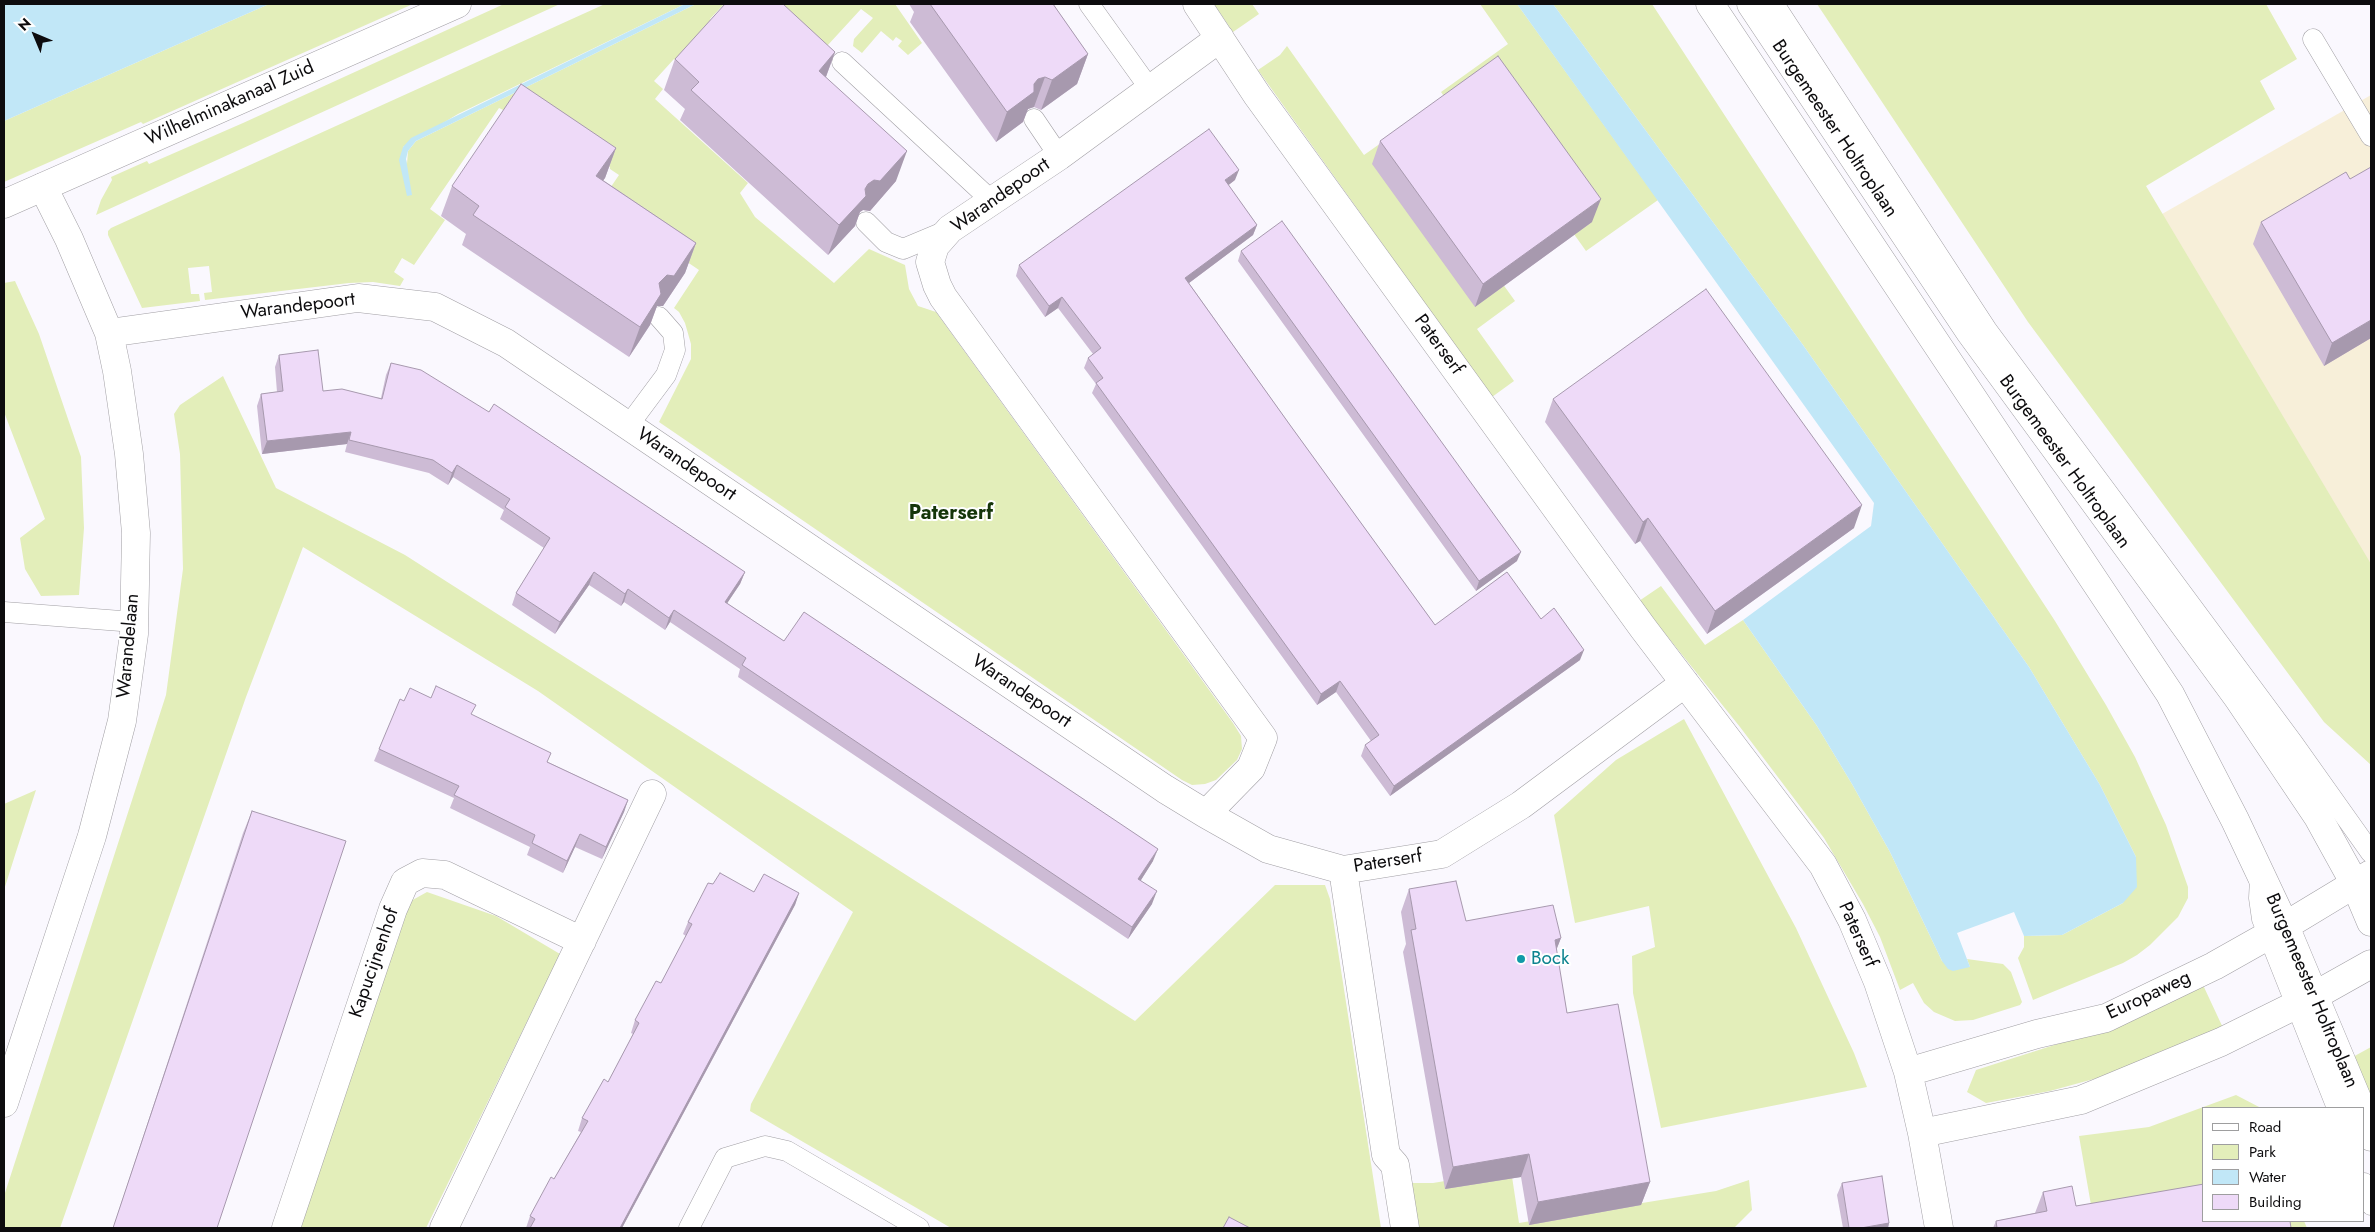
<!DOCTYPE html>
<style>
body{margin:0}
#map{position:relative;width:2375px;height:1232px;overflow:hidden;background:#faf8fe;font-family:Jost,sans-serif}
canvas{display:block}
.frame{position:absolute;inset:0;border:5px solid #0d0c0e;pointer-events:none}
.legend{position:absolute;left:2202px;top:1107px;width:162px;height:115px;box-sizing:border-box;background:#fff;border:1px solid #9e9e9f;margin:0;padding:6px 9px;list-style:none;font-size:15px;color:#0d0c0e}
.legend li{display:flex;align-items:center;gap:10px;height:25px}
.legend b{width:25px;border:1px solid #9e9e9f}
.north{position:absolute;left:10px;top:10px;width:50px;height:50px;-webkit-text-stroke:4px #fff;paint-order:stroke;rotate:315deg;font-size:14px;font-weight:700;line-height:20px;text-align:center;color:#0d0c0e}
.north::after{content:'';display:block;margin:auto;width:18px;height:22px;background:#0d0c0e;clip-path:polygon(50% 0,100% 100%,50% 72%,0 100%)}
</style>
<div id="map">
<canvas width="2375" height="1232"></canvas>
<div class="frame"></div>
<ul class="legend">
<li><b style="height:6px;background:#fff"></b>Road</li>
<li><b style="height:14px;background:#e3eeba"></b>Park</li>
<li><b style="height:14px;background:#c1e7f7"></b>Water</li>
<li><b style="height:14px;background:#eedaf8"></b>Building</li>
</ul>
<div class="north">N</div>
</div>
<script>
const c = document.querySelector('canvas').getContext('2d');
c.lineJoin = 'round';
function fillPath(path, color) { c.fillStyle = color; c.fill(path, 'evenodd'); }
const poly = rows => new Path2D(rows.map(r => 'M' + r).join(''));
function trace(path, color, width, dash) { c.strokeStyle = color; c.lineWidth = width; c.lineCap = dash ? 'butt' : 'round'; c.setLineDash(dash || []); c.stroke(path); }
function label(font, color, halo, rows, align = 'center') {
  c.font = font + ' Jost,sans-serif'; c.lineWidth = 4; c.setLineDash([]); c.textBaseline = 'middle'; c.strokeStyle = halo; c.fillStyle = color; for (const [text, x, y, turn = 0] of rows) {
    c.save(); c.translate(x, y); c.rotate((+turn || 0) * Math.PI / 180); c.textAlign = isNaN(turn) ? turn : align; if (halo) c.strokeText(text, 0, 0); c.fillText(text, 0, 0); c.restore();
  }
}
fillPath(poly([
 [2371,95,2371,615,2148,222]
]), '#f7efd9');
fillPath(poly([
 [269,4,413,4,143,124,141,122,4,182,4,121],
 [504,4,560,4,96,215,101,200,112,180,111,177,147,161,149,164,243,123],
 [605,4,685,4,458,114,403,147,407,164,408,151,416,141,696,4,724,4,710,19,720,27,683,68,674,59,654,81,663,89,655,99,748,183,740,193,755,217,834,283,869,249,905,265,909,289,918,306,936,312,1233,723,1241,736,1242,749,1237,760,1216,780,1205,784,1192,785,1182,780,659,422,691,359,691,344,685,323,679,312,674,308,699,270,600,203,619,175,610,169,610,167,587,150,499,108,430,209,445,220,414,265,402,258,394,272,404,279,400,286,373,282,349,283,205,300,204,293,212,292,209,266,188,268,191,294,199,294,200,301,142,308,108,235,108,231,111,228],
 [757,4,895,4,922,43,908,55,898,46,902,41,896,37,893,41,881,31,862,53,853,46,854,39,873,18,861,9,816,58],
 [1214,4,1252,4,1259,14,1233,32],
 [1480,4,1517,4,1658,200,1586,251,1472,91,1450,105,1441,92,1508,44],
 [1553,4,1652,4,2055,621,2106,705,2135,757,2166,825,2188,887,2188,898,2178,917,2150,945,2137,955,2123,963,2033,1000,2018,958,2024,947,2024,936,2062,935,2123,903,2136,857,2100,785,2029,667,1803,345],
 [1817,4,2266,4,2297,59,2260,81,2275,109,2146,186,2371,564,2371,765,2324,722,2028,322],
 [1287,46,1364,155,1415,119,1400,141,1515,301,1477,329,1514,381,1492,397,1258,70,1280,55],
 [15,281,39,334,81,457,84,528,79,595,41,596,25,569,20,538,45,519,4,412,4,283],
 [223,376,276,488,405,555,1135,1021,1275,885,1325,885,1330,899,1381,1228,951,1228,750,1111,751,1104,853,912,538,691,303,547,246,697,60,1228,4,1228,4,1196,166,695,183,569,180,454,174,414,180,405],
 [1661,586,1705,645,1743,620,1817,726,1852,784,1890,852,1942,961,1970,967,1967,959,2003,964,2011,972,2022,1002,2020,1005,1973,1020,1955,1021,1934,1012,1924,1003,1913,983,1900,990,1880,937,1863,904,1824,838,1740,727,1639,601],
 [1684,719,1796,928,1854,1053,1867,1087,1661,1128,1633,993,1632,956,1655,947,1649,906,1575,923,1554,815,1616,760],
 [36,790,16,852,4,890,4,804],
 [427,892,496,916,560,954,426,1228,296,1228,409,902],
 [2203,985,2224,1030,2101,1077,2050,1091,1986,1103,1967,1092,1976,1070,2114,1026],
 [2371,1047,2371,1110,2351,1058],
 [2236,1095,2261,1108,2204,1108,2204,1221,2304,1221,2307,1228,2095,1228,2079,1136,2149,1127],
 [1511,1170,1519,1223,1716,1191,1749,1180,1752,1210,1734,1228,1417,1228,1410,1183,1433,1183]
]), '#e3eeba');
fillPath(poly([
 [4,4,269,4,4,121],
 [685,4,696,4,416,141,408,151,406,159,412,195,407,196,399,160,403,147,411,138],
 [1517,4,1553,4,1803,345,2029,667,2100,785,2136,857,2137,887,2123,903,2062,935,2024,936,2014,912,1957,933,1970,967,1953,971,1948,969,1942,961,1890,852,1852,784,1817,726,1743,620,1871,526,1874,503]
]), '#c1e7f7');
const service = poly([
 [1089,4,1150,89],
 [1774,4,1987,330,2293,743,2371,853],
 [2313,39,2371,136],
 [842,62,992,201],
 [1034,119,1059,156],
 [866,222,886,242,903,249,946,231],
 [628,426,666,375,675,350,673,333,659,317],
 [4,612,134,622],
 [2260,878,2259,898,2262,919,2337,1108],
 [2364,1183,2371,1205],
 [689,1228,725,1158,765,1146,787,1151,919,1228]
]);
const minor = poly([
 [1197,4,1257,95,1643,628,1823,865,1852,920,1878,982,1908,1072,1922,1133,1939,1228],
 [1220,38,1059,156,950,229,935,246,930,262,937,285,943,297,1263,738,1251,768,1206,814,1268,849,1343,870,1442,854,1521,805,1685,683],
 [109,333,358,298,435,307,506,343,1165,789,1206,814],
 [1343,870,1386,1155,1395,1165,1405,1228],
 [1908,1072,2037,1034,2106,1018,2214,966,2285,926],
 [4,1103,92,836,122,721,134,634,136,533,129,454,117,371,109,333,69,239,43,187],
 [1922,1133,2081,1100,2221,1042,2314,996],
 [286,1228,393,909,405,882,422,873,445,875,582,941],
 [444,1228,652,794]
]);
const tertiary = poly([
 [1710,4,2170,694,2235,820,2285,926,2361,1108],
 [1751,4,1970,332,2238,698,2318,817,2355,884,2371,922],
 [4,204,457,4],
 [2285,926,2371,874],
 [2314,996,2371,964],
 [2364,1117,2371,1137]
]);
trace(service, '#a19fa4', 21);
trace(minor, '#a19fa4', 29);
trace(tertiary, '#a19fa4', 29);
trace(service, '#fff', 20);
trace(minor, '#fff', 28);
trace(tertiary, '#fff', 28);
fillPath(poly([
 [909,4,1053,4,1088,54,1077,84,1041,110,1034,107,1028,109,1023,122,996,142,910,22,914,12],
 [835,52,826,77,896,181,870,211,863,210,860,212,855,226,828,255,680,120,685,109,664,90,675,59],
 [1380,141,1592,222,1475,307,1372,164],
 [616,148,605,178,603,180,696,243,685,273,663,306,657,306,650,325,629,357,462,245,466,234,441,216,452,186],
 [1235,180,1228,185,1257,225,1253,235,1189,283,1290,425,1435,625,1541,619,1580,660,1390,796,1361,756,1365,745,1371,741,1336,692,1317,705,1092,393,1096,384,1084,368,1088,358,1093,354,1058,308,1045,317,1016,276,1019,265],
 [2261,222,2371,338,2324,366,2253,244],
 [1241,251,1517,561,1476,591,1238,261],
 [279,355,323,391,381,398,386,375,391,363,745,572,740,584,727,603,784,641,1153,861,1141,880,1152,904,1128,939,738,677,740,669,670,622,665,630,624,602,621,606,589,585,555,634,512,605,516,593,544,548,500,519,504,510,453,477,448,485,429,473,345,452,347,444,262,454,257,406,261,394,277,392,275,367],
 [1553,399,1854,528,1707,634,1640,541,1635,544,1545,422],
 [404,701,472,715,548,762,628,800,624,812,602,859,575,847,563,873,527,855,530,847,450,808,454,798,374,761,379,749],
 [252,811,217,1228,113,1228,243,833],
 [1409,889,1466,921,1561,938,1556,950,1567,1013,1650,1182,1641,1205,1529,1225,1521,1177,1445,1189,1403,952,1406,944,1401,912],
 [754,892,799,893,795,905,622,1228,526,1228,530,1216,554,1179,581,1132,578,1131,582,1118,608,1082,633,1034,631,1033,635,1020,661,983,686,936,683,934,688,922],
 [1842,1183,1889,1223,1888,1228,1843,1228,1837,1195],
 [2043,1192,2076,1206,2291,1228,1993,1228,1996,1221,2035,1213]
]), '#cdbbd5');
fillPath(poly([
 [835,52,824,82,819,71],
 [1088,54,1077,84,1041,110,1052,80],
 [1045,77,1034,107,1028,109,1023,122,996,142,1007,112,1038,79],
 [616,148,605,178,585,206,596,176],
 [907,151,896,181,870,211,863,210,860,212,855,226,828,255,839,225,865,189,868,184],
 [1239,170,1235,180,1221,191,1225,180],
 [1601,199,1592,222,1475,307,1483,284],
 [1257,225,1253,235,1181,289,1185,278],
 [696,243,685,273,663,306,657,306,650,325,629,357,640,327,659,283,667,275],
 [1062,297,1058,308,1045,317,1049,306],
 [2371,320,2371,338,2324,366,2332,343],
 [351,432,347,444,262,454,267,441],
 [457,465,453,477,448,485,452,473],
 [1862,505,1854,528,1707,634,1715,611],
 [1648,518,1640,541,1635,544,1643,522],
 [1521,552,1517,561,1476,591,1479,581],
 [594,572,589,585,555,634,560,622],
 [745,572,740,584,720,614,725,602],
 [628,589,624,602,621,606,625,594],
 [674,610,670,622,665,630,669,618],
 [1584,650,1580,660,1390,796,1394,786],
 [1340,681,1336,692,1317,705,1321,694],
 [628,800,624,812,602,859,606,847],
 [580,834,575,847,563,873,567,861],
 [1158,849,1153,861,1134,891,1138,879],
 [1157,891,1152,904,1128,939,1132,927],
 [799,893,795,905,622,1228,620,1228],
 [1561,938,1552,961,1555,940],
 [1529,1154,1521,1177,1445,1189,1453,1167],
 [1650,1182,1641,1205,1529,1225,1538,1202],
 [1889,1223,1888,1228,1861,1228]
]), '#a799ae');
const building = poly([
 [725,4,783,4,835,52,819,71,907,151,880,181,874,180,868,184,865,189,866,196,839,225,691,90,699,82,675,59,725,4],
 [930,4,1053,4,1088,54,1052,80,1045,77,1038,79,1034,84,1034,92,1007,112,930,4],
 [1498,56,1601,199,1483,284,1380,141,1498,56],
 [521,84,616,148,596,176,696,243,674,276,667,275,659,283,661,294,640,327,473,215,479,206,452,186,521,84],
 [1209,129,1239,170,1225,180,1257,225,1185,278,1290,425,1435,625,1507,572,1541,619,1554,608,1584,650,1394,786,1365,745,1379,735,1340,681,1321,694,1096,383,1103,378,1088,358,1101,348,1062,297,1049,306,1019,265,1209,129],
 [2371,167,2371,320,2332,343,2261,222,2346,172,2350,179,2371,167],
 [1282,221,1521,552,1479,581,1241,251,1282,221],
 [1706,289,1862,505,1715,611,1648,518,1643,522,1553,399,1706,289],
 [318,350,323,391,342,389,382,399,391,363,421,370,489,412,494,404,745,572,725,602,784,641,804,612,1158,849,1138,879,1157,891,1132,927,742,665,746,658,674,610,669,618,628,589,625,594,594,572,560,622,516,593,550,538,505,507,510,499,457,465,452,473,433,460,349,440,351,432,267,441,261,394,283,391,279,355,318,350],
 [436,686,476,705,471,714,551,753,547,762,628,800,606,847,580,834,567,861,532,843,535,835,454,795,459,786,379,749,400,699,404,701,410,688,431,698,436,686],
 [252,811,346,841,217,1228,113,1228,252,811],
 [720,873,754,892,764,874,799,893,620,1228,530,1228,535,1219,530,1216,551,1177,554,1179,588,1121,582,1118,604,1079,608,1082,639,1023,635,1020,656,981,661,983,692,924,688,922,708,883,713,884,720,873],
 [1456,881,1466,921,1553,905,1561,938,1555,940,1567,1013,1618,1004,1650,1182,1538,1202,1529,1154,1453,1167,1411,930,1416,929,1409,889,1456,881],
 [1882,1176,1889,1223,1861,1228,1849,1228,1842,1183,1882,1176],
 [2204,1184,2204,1221,2290,1221,2291,1228,1997,1228,1996,1221,2047,1211,2043,1192,2072,1186,2076,1206,2204,1184],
 [1229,1217,1250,1228,1223,1228,1229,1217]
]);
fillPath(building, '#eedaf8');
trace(building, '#a799ae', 1);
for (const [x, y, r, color] of [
 [1521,959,5,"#0f9aa8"]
]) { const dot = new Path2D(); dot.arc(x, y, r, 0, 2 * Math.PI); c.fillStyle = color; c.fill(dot); trace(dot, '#fff', 2); }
label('19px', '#0d0c0e', '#fff', [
 ["Wilhelminakanaal Zuid",230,104,-24],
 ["Burgemeester Holtroplaan",1834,129,56],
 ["Warandepoort",1001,196,-35],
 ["Warandepoort",298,307,-7],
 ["Paterserf",1438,345,54],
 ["Burgemeester Holtroplaan",2064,462,54],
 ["Warandepoort",686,465,34],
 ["Warandelaan",129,646,-85],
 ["Warandepoort",1021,692,34],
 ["Paterserf",1388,862,-9],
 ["Paterserf",1857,935,66],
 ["Kapucijnenhof",375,963,-71],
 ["Burgemeester Holtroplaan",2311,991,67],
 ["Europaweg",2149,996,-25]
]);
label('19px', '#0d838f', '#fff', [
 ["Bock",1531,959]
], 'left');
label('bold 20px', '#15360a', '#fff', [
 ["Paterserf",951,514]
]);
</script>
